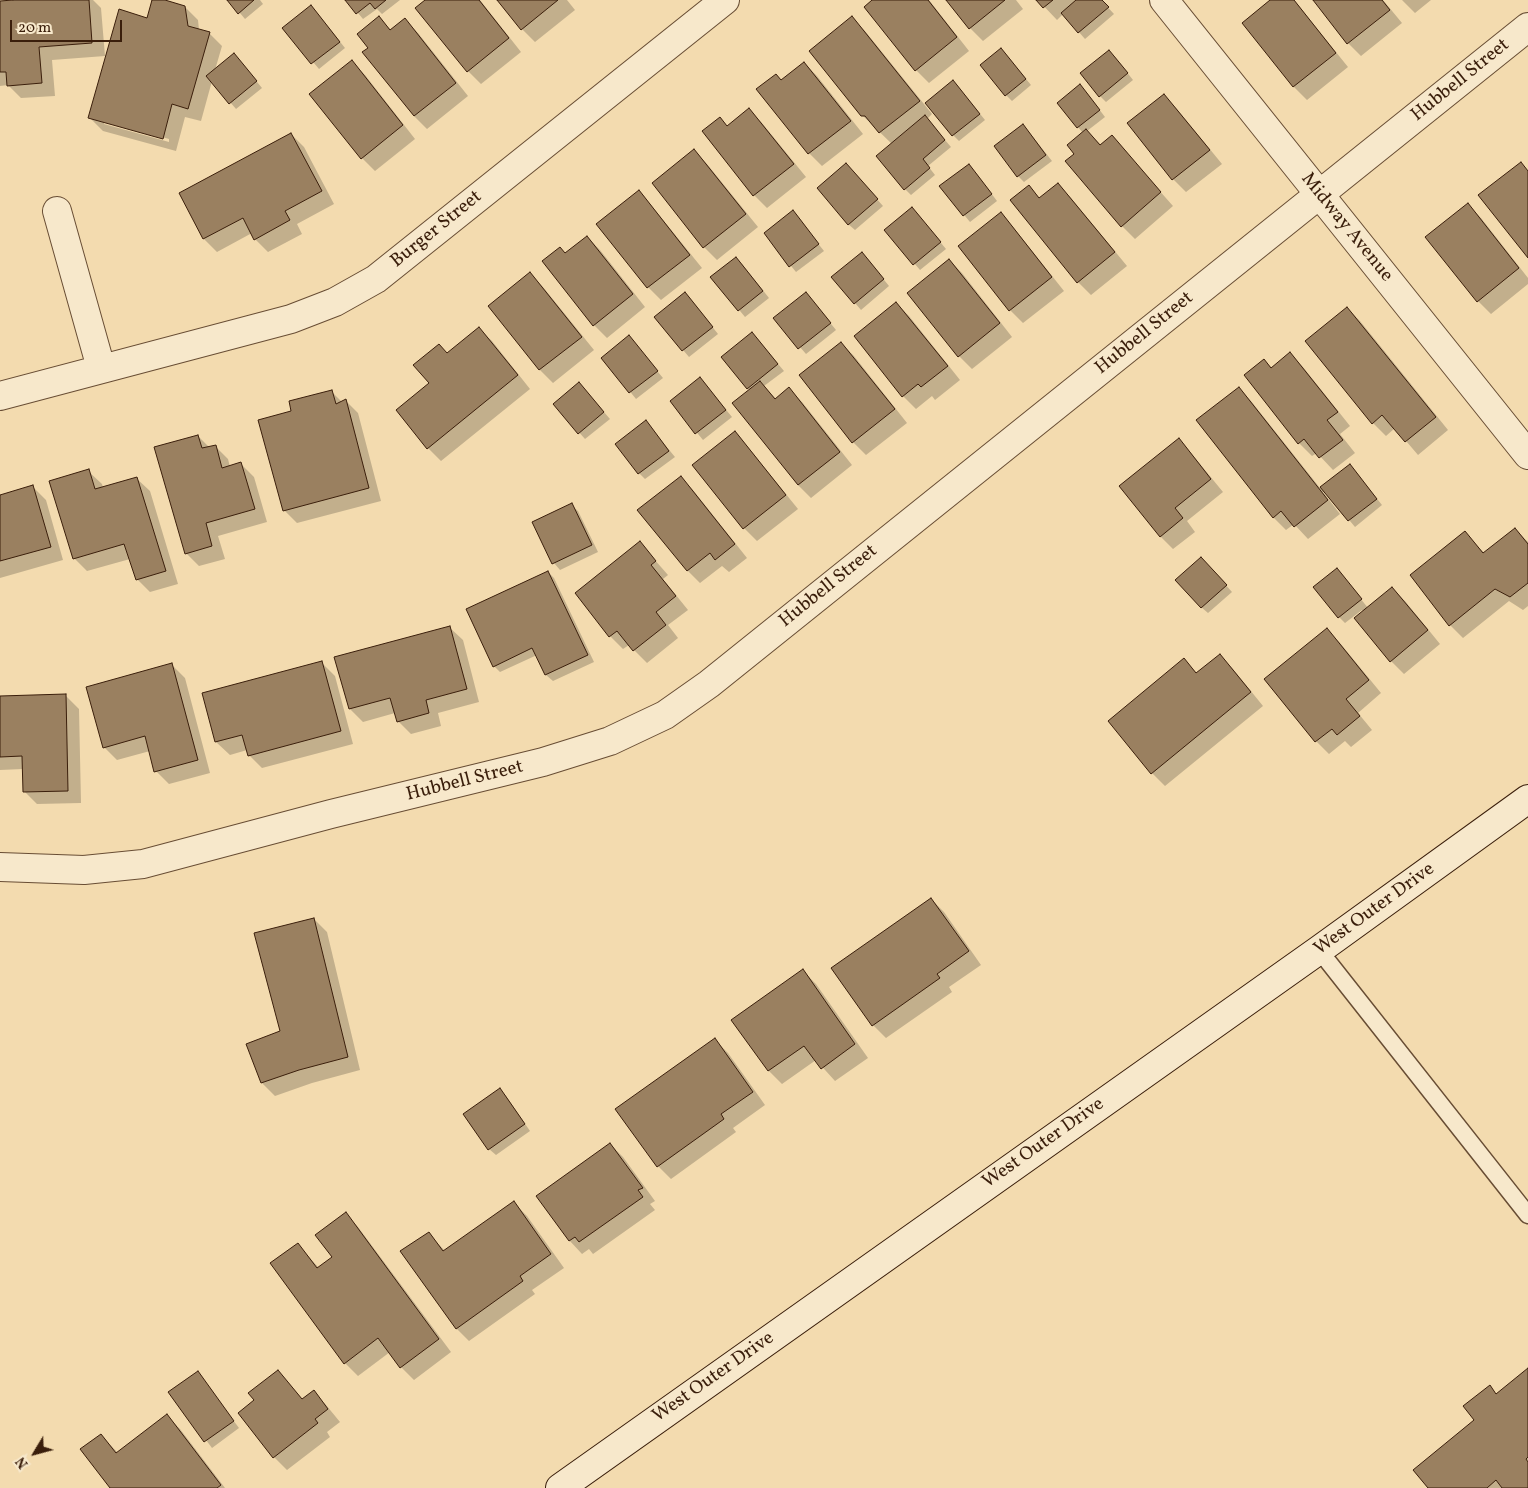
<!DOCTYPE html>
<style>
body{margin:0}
#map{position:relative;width:1528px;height:1488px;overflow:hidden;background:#f3dbaf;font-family:Vollkorn,serif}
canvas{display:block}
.north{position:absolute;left:10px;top:1428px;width:50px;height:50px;-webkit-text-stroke:4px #f7e8cb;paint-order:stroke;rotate:233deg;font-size:14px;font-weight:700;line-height:20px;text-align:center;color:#3a1e0b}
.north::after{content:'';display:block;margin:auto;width:18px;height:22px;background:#3a1e0b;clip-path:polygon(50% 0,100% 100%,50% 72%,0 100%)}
.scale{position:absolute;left:10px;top:20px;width:112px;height:22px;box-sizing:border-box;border:2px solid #3a1e0b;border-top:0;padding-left:6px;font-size:15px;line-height:18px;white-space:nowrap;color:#3a1e0b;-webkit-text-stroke:4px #f7e8cb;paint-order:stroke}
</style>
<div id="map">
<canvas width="1528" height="1488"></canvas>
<div class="north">N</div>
<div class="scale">20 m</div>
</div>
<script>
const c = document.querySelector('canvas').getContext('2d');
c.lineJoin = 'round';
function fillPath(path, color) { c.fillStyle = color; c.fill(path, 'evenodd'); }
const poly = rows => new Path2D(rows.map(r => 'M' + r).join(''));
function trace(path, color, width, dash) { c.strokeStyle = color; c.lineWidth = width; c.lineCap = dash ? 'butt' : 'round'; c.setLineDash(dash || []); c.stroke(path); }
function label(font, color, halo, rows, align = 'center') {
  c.font = font + ' Vollkorn,serif'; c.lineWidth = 4; c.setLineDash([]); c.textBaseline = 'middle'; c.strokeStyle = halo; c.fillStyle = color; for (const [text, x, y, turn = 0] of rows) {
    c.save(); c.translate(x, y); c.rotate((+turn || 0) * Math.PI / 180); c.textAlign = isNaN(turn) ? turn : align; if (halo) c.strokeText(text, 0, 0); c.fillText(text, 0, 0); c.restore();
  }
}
fillPath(poly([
 [28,0,93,0,101,8,105,56,52,60,55,96,21,98,8,85,0,86,0,2],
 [153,0,160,0,185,7,198,20,199,30,209,33,222,46,215,70,240,61,262,88,236,109,212,81,201,121,185,117,176,151,103,131,90,118,148,19],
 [104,121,169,139,169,142,104,124],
 [229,0,260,0,263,4,245,19],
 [347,0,400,0,382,14,377,9,363,19],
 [427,0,480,0,521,52,481,84,468,71],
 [499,0,567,0,575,10,535,42,522,29],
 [874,0,929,0,969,51,929,83,916,70],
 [947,0,1016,0,1023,9,983,41,970,28],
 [1038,0,1101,0,1114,14,1085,39,1063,14,1057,20],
 [1272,0,1294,0,1348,67,1307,100,1294,87,1244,23],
 [1314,0,1383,0,1402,23,1361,56,1348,43],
 [1402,0,1431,0,1415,13],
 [317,13,345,48,319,69,284,28],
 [379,18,391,30,405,20,418,33,468,96,427,129,414,116,370,48],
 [852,18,865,31,932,114,927,119,951,147,928,166,935,175,911,195,905,189,892,144,862,115],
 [1007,56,1031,85,1012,101,1006,95],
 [1115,57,1133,80,1106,102,1100,96],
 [352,62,365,75,415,139,375,171,362,158],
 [804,63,817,76,863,134,822,166,809,153,782,81],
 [959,88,985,120,959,141,953,135],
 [1086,92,1105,117,1087,131,1101,145,1111,136,1173,206,1135,239,1122,226,1076,154,1083,133,1058,103],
 [1164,96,1177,109,1222,164,1186,192,1173,179,1129,124],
 [749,110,762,123,806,177,767,208,754,195,720,118,728,127],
 [1029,132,1052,161,1024,182,1018,176],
 [291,134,304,147,334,204,297,224,302,234,268,252,255,239,252,233,217,252,204,239,180,193],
 [694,151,707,164,758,227,717,260,704,247],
 [852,171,883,206,855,230,848,224],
 [975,172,997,201,970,222,941,187],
 [1058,185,1071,198,1127,266,1091,295,1078,282,1028,187,1041,199],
 [638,192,651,205,702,268,661,300,648,287,598,224],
 [1468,205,1481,218,1528,278,1528,284,1491,314,1478,301],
 [793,212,824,251,796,272,765,234],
 [1001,214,1013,227,1064,291,1023,323,1010,310],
 [918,215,946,249,920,270,886,230],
 [587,237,600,250,645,307,607,338,594,325],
 [868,260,889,286,861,310,833,277],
 [949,260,962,273,1012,337,972,369,959,356,908,293],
 [742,264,769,298,745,317,712,277],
 [530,274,543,287,594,350,553,383,540,370,490,306],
 [806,293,836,330,806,354,775,318],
 [691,300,718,334,689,357,656,318],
 [896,303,909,316,960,380,935,400,932,396,916,409,903,396],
 [1347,308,1360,321,1448,430,1418,455,1395,428,1386,436,1373,423],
 [479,329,492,341,530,389,441,461,428,448,430,383,447,354],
 [752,333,784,371,764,386,776,399,789,389,802,402,852,465,811,498,798,485,748,388],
 [629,337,663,378,636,399,603,358],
 [841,343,854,356,907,423,866,455,853,442,800,375],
 [1290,354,1303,367,1350,426,1340,434,1355,453,1333,470,1317,453,1312,456,1299,443,1246,376,1264,361,1272,368],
 [700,378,732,417,703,440,671,401],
 [1238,388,1251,401,1320,488,1350,465,1382,505,1355,527,1325,491,1323,492,1340,514,1308,539,1294,524,1286,530,1273,517],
 [585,390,610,419,585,439,554,404],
 [332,392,342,402,345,400,358,413,381,501,297,523,284,510,293,412],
 [646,422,675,457,645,479,639,473],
 [734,433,747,446,798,509,757,541,744,528,694,465],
 [198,436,210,448,215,446,228,459,230,467,241,464,254,477,267,522,218,536,225,559,199,566,186,553],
 [1178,440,1191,453,1223,492,1187,521,1195,532,1173,549,1160,536],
 [88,471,102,484,103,488,136,478,150,491,178,584,150,592,137,579,130,559,87,571,74,558],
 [680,478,693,490,747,558,729,572,722,566,700,583,688,571],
 [33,487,46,500,63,560,0,578,0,494,1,496],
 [571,505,578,511,598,552,560,570,554,563,534,522],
 [1515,529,1528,542,1528,606,1523,610,1509,601,1463,638,1450,625,1412,576,1465,533,1485,554],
 [640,543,668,575,663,579,688,610,668,625,678,638,647,663,629,645,623,649,610,636,576,594],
 [1208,565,1232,592,1208,613,1201,607],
 [1337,569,1368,608,1392,588,1405,601,1440,644,1404,674,1391,661,1362,610,1345,623,1339,617],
 [548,572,554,578,594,662,553,681,546,675,537,655,500,672,494,666],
 [449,627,463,640,479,702,438,713,441,726,411,734,398,721,395,713,363,722,350,709,336,658],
 [1327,630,1340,643,1381,693,1358,713,1372,730,1351,747,1345,741,1329,754,1316,741,1266,679],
 [1220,656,1233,669,1263,706,1165,786,1152,773,1184,660,1198,674],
 [322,663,335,676,353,744,262,768,249,755,247,750,230,755,216,742,203,694],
 [172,665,185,678,210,773,169,784,156,771,150,751,117,760,104,747],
 [66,696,79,709,81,803,37,804,24,791,23,769,0,770,0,697],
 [931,899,944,912,981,965,949,987,952,992,886,1038,873,1025],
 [314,919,327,932,360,1070,312,1083,275,1096,262,1083,248,1044,282,1031],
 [803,971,816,984,868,1058,835,1081,816,1060,782,1084,769,1071,733,1020],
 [715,1040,728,1053,765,1105,733,1128,736,1132,671,1179,658,1166],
 [500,1090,506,1096,530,1131,496,1155,489,1149],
 [610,1144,623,1157,655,1201,650,1204,655,1210,593,1254,589,1249,582,1254,569,1240],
 [514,1203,527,1216,564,1268,532,1290,535,1294,469,1341,456,1328,428,1233,445,1251],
 [345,1214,358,1227,451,1352,414,1380,401,1367,390,1352,358,1376,345,1363,298,1245,319,1268,334,1258],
 [1528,1370,1528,1488,1430,1488,1476,1420,1489,1387,1497,1395],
 [278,1371,303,1400,314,1392,326,1405,340,1422,327,1432,330,1437,287,1470,274,1457,240,1413,255,1400],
 [198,1373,239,1428,212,1448,170,1392],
 [167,1416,180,1429,225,1488,112,1488,101,1435,118,1453]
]), '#0003');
const building = poly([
 [13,0,89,0,92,43,39,47,42,83,7,86,6,72,0,72,0,1,13,0],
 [152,0,165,0,185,6,188,26,210,32,188,109,172,104,163,139,88,118,119,9,147,18,152,0],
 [227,0,254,0,238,14,227,0],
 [345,0,386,0,375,9,370,3,356,14,345,0],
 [425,0,479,0,509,38,467,72,415,8,425,0],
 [497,0,558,0,521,30,497,0],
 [872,0,928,0,957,37,915,71,864,7,872,0],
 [946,0,1005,0,969,29,946,0],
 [1036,0,1053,0,1043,8,1036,0],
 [1076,0,1102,0,1109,7,1078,33,1061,13,1076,0],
 [1270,0,1294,0,1336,53,1293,87,1242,23,1270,0],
 [1313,0,1382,0,1390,10,1347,44,1313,0],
 [311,5,340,42,311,64,282,28,311,5],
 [379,16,390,30,405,18,456,83,414,116,362,52,368,48,357,34,379,16],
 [852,16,920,101,879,133,865,116,861,116,809,51,852,16],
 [1001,48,1026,79,1005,96,980,65,1001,48],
 [1109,50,1128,73,1099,97,1080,73,1109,50],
 [234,53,257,81,229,104,206,76,234,53],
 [352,60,403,125,361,159,309,94,352,60],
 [804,62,851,121,808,154,756,89,776,74,781,80,804,62],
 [953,80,980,114,952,136,925,103,953,80],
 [1080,84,1100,110,1077,128,1057,103,1080,84],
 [1164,94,1210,150,1172,180,1127,123,1164,94],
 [749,108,794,164,753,196,702,131,720,117,727,126,749,108],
 [925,115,945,140,923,159,930,168,904,190,876,156,925,115],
 [1023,124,1046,155,1017,177,994,146,1023,124],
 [1086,129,1100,145,1112,135,1161,192,1121,227,1065,161,1074,154,1067,145,1086,129],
 [291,133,322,191,285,211,290,220,254,240,243,218,203,239,179,193,291,133],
 [694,149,746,214,703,248,652,183,694,149],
 [1521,162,1528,171,1528,258,1478,195,1521,162],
 [846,163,878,199,848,225,817,188,846,163],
 [969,164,992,194,963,216,939,186,969,164],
 [1058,183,1115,252,1077,283,1010,200,1029,185,1039,198,1058,183],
 [639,190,690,255,647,288,596,224,639,190],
 [1468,203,1519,268,1477,302,1425,237,1468,203],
 [912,207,941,242,913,265,884,230,912,207],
 [793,210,819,244,789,267,764,233,793,210],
 [1001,212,1052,277,1009,311,958,246,1001,212],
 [587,236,633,294,593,326,542,261,560,247,565,253,587,236],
 [862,252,884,279,854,304,831,277,862,252],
 [736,257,763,291,738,311,710,277,736,257],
 [949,259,1000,323,958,357,907,293,949,259],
 [530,272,582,337,539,370,488,306,530,272],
 [685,292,713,327,682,351,654,317,685,292],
 [806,292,831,323,798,349,773,318,806,292],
 [896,302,948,366,921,387,918,384,902,397,854,336,896,302],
 [1347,307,1436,417,1405,442,1382,415,1372,424,1305,341,1347,307],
 [479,327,518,375,427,449,396,410,429,383,413,365,439,344,447,353,479,327],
 [752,332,778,364,747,389,721,357,752,332],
 [629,335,658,371,629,393,601,358,629,335],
 [841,342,895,409,852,443,799,375,841,342],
 [1290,352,1338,412,1327,420,1343,440,1319,458,1304,439,1298,444,1244,375,1264,359,1271,368,1290,352],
 [700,377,726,410,695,434,670,401,700,377],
 [760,381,775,399,789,387,840,452,798,485,732,403,760,381],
 [579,382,604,412,578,434,553,404,579,382],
 [1239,387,1328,500,1294,527,1281,511,1273,518,1196,420,1239,387],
 [332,390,336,404,346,399,369,488,283,511,258,420,291,411,289,401,332,390],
 [646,420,669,451,638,474,615,444,646,420],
 [735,431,786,495,743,529,692,465,735,431],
 [198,435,202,448,216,445,222,468,241,462,255,509,206,523,212,546,185,554,154,447,198,435],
 [1179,438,1211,479,1175,508,1183,518,1160,537,1119,486,1179,438],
 [1350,464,1377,499,1348,521,1320,487,1350,464],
 [89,469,95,489,137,477,166,571,136,580,124,544,73,559,49,481,89,469],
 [681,476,735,544,715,560,710,553,687,571,637,510,681,476],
 [33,485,51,547,0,561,0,495,33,485],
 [572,503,592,545,552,564,532,522,572,503],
 [1515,528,1528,544,1528,583,1510,597,1495,589,1449,626,1410,575,1465,531,1483,553,1515,528],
 [640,541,656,561,651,565,676,596,656,612,666,625,633,651,617,631,609,637,575,593,640,541],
 [1201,557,1227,585,1201,608,1175,580,1201,557],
 [1337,568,1362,599,1338,618,1313,587,1337,568],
 [548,571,588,655,545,675,532,648,493,667,466,609,548,571],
 [1392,587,1428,630,1390,662,1354,618,1392,587],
 [450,626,467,689,426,700,429,713,397,722,390,698,349,709,334,657,450,626],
 [1327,628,1369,680,1346,699,1360,716,1337,735,1332,729,1315,742,1264,679,1327,628],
 [1220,654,1251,692,1151,774,1108,721,1184,658,1196,673,1220,654],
 [322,661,341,731,248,756,242,735,215,742,202,693,322,661],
 [172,663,198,760,154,772,145,736,103,748,86,687,172,663],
 [66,694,68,791,23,792,22,756,0,757,0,696,66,694],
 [931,898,969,951,937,974,940,978,872,1026,831,968,931,898],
 [314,918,348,1057,299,1070,261,1083,246,1044,280,1031,254,933,314,918],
 [803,969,855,1044,821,1069,804,1046,768,1071,731,1020,803,969],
 [715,1038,753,1092,721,1114,724,1119,657,1167,615,1109,715,1038],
 [500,1088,525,1124,488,1150,463,1114,500,1088],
 [610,1143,643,1188,638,1190,643,1197,579,1242,575,1237,569,1241,536,1196,610,1143],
 [514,1201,551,1254,520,1276,523,1281,456,1329,400,1251,429,1232,443,1251,514,1201],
 [346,1212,439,1339,400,1368,378,1338,344,1364,270,1263,298,1243,317,1268,332,1257,315,1235,346,1212],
 [1528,1368,1528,1457,1526,1459,1528,1462,1528,1488,1502,1488,1496,1480,1487,1488,1428,1488,1413,1470,1474,1420,1463,1406,1490,1385,1496,1394,1528,1368],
 [278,1370,302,1399,314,1390,328,1409,315,1419,318,1423,273,1458,238,1413,254,1400,248,1393,278,1370],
 [198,1371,234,1421,204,1442,168,1392,198,1371],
 [167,1414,221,1485,217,1488,110,1488,80,1449,101,1434,116,1453,167,1414]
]);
fillPath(building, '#9a8060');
trace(building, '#3a1e0b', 1);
const lane = poly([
 [1319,950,1528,1215]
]);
const street = poly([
 [1164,0,1528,455],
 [57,211,101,368],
 [0,396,291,319,335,302,376,279,725,0],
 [0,867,84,870,143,864,331,814,543,762,610,741,665,715,709,684,1528,27]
]);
const secondary = poly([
 [560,1488,1319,950,1528,799]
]);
trace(lane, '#684d34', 19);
trace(street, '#684d34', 30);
trace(secondary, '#3a1e0b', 30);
trace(lane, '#f7e8cb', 16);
trace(street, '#f7e8cb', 28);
trace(secondary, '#f7e8cb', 28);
label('19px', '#3a1e0b', '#f7e8cb', [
 ["Hubbell Street",1461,81,-39],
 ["Midway Avenue",1346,228,51],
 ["Burger Street",437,230,-39],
 ["Hubbell Street",1145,334,-39],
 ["Hubbell Street",829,587,-39],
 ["Hubbell Street",465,782,-14],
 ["West Outer Drive",1375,910,-36],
 ["West Outer Drive",1044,1144,-35],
 ["West Outer Drive",714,1378,-35]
]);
</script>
